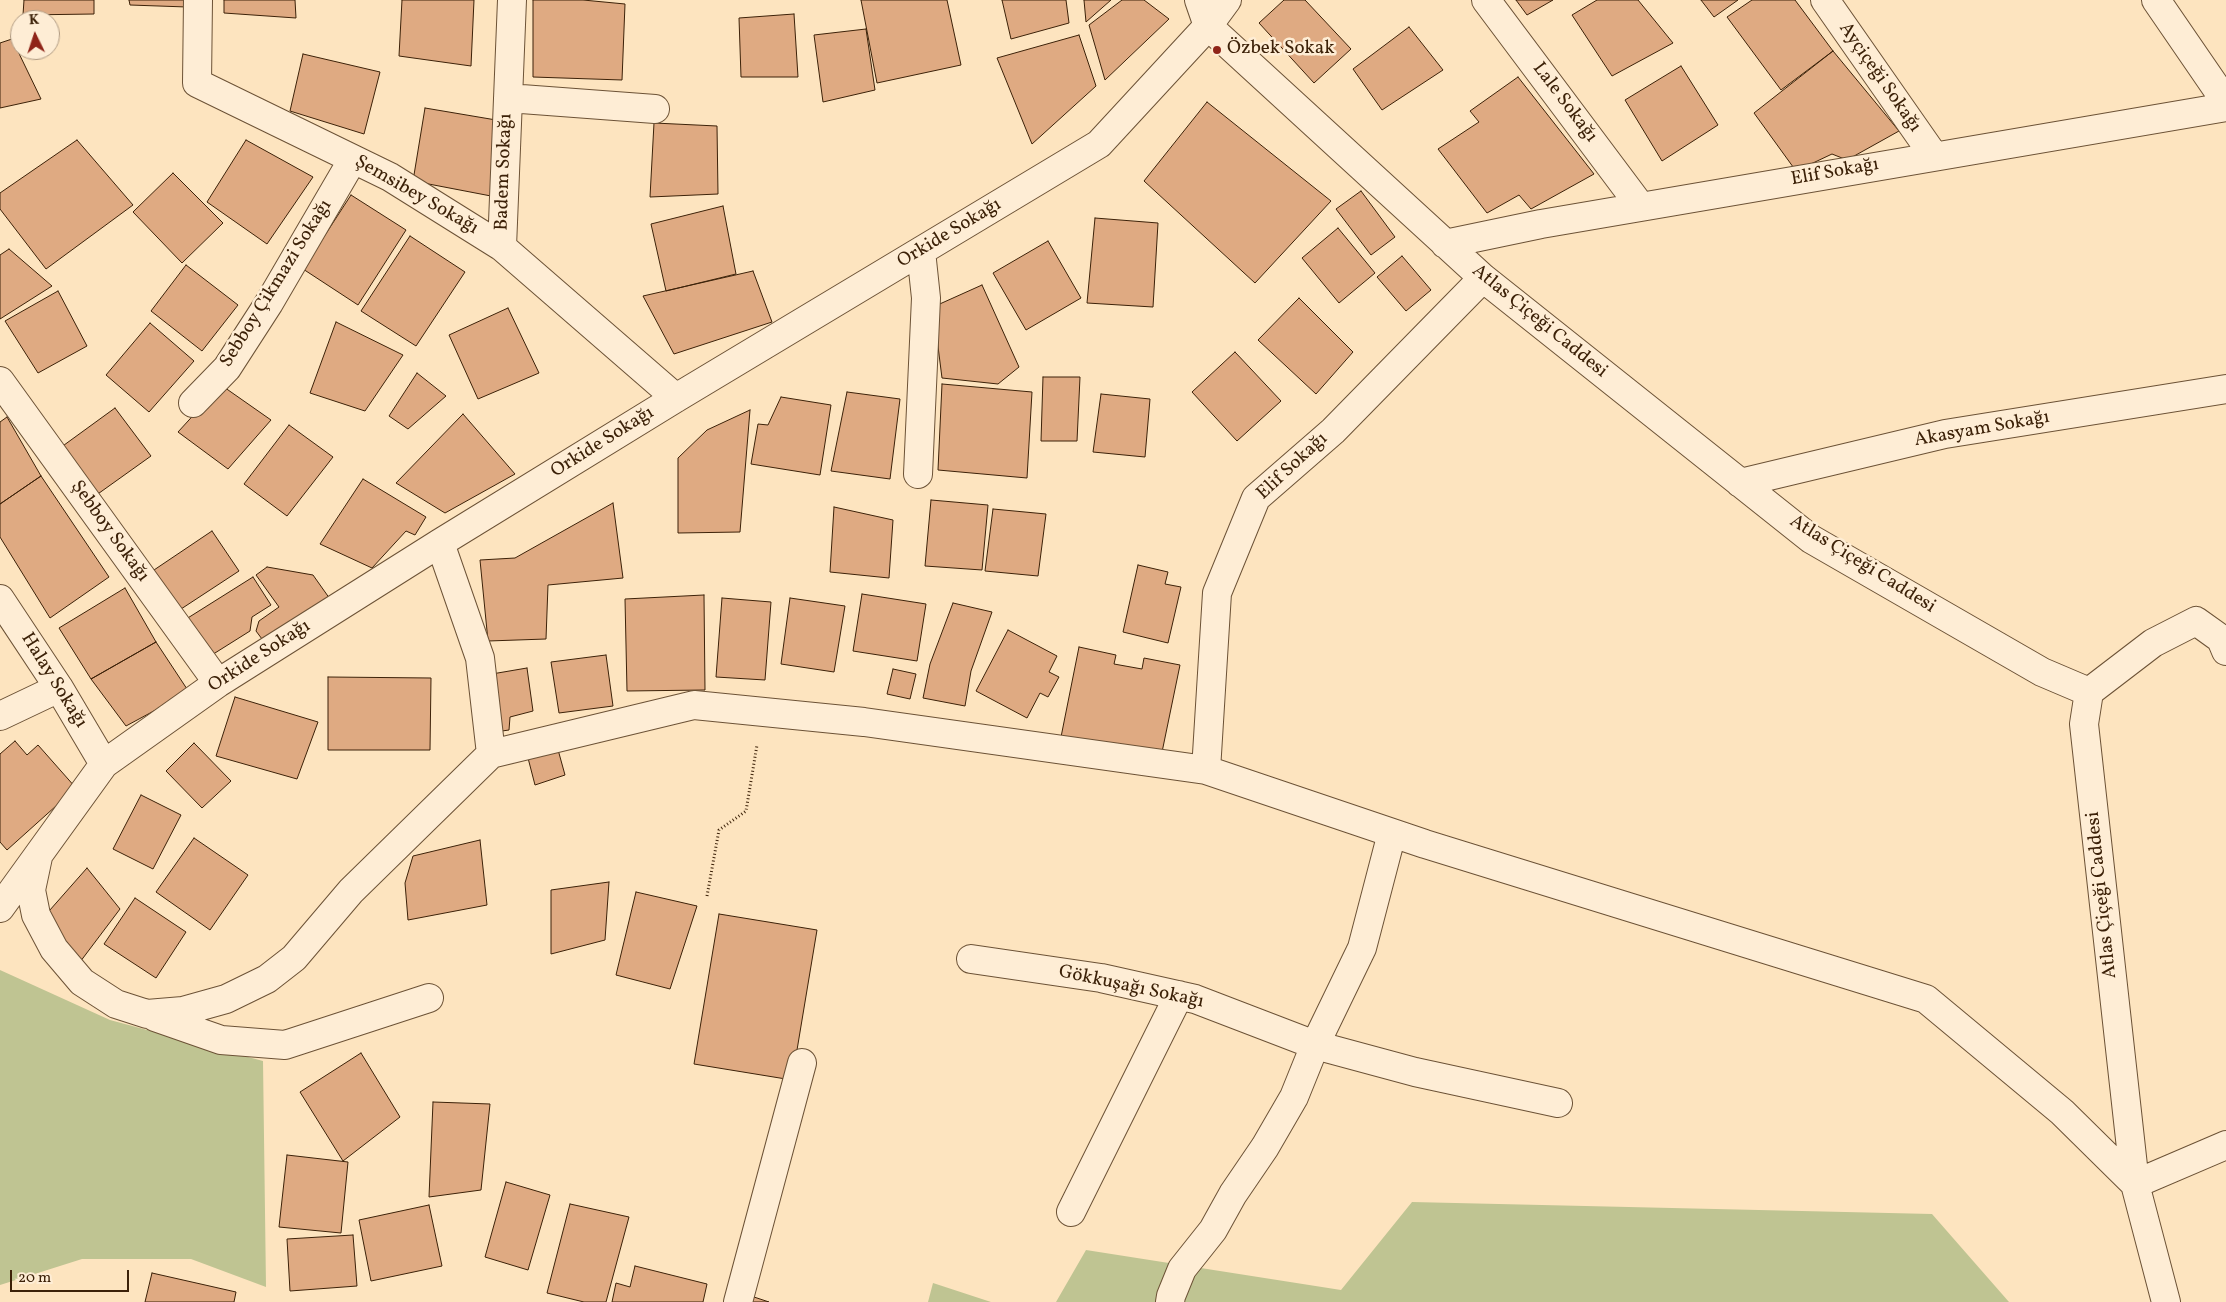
<!DOCTYPE html>
<meta charset="utf-8">
<style>
body{margin:0}
#map{position:relative;width:2226px;height:1302px;overflow:hidden;background:#fde4bf;font-family:Vollkorn,serif}
canvas{display:block}
.north{position:absolute;left:10px;top:10px;width:50px;height:50px;box-sizing:border-box;background:#feedd5;border:1px solid #b09b83;border-radius:50%;rotate:356deg;font-size:14px;font-weight:700;line-height:20px;text-align:center;color:#3c2108}
.north::after{content:'';display:block;margin:auto;width:18px;height:22px;background:#8f2418;clip-path:polygon(50% 0,100% 100%,50% 72%,0 100%)}
.scale{position:absolute;left:10px;top:1270px;width:119px;height:22px;box-sizing:border-box;border:2px solid #3c2108;border-top:0;padding-left:6px;font-size:15px;line-height:18px;white-space:nowrap;color:#3c2108;-webkit-text-stroke:4px #feedd5;paint-order:stroke}
</style>
<div id="map">
<canvas width="2226" height="1302"></canvas>
<div class="north">K</div>
<div class="scale">20 m</div>
</div>
<script>
const c = document.querySelector('canvas').getContext('2d');
c.lineJoin = 'round';
function fillPath(path, color) { c.fillStyle = color; c.fill(path, 'evenodd'); }
const poly = rows => new Path2D(rows.map(r => 'M' + r).join(''));
function trace(path, color, width, dash) { c.strokeStyle = color; c.lineWidth = width; c.lineCap = dash ? 'butt' : 'round'; c.setLineDash(dash || []); c.stroke(path); }
function label(font, color, halo, rows, align = 'center') {
  c.font = font + ' Vollkorn,serif'; c.lineWidth = 5; c.setLineDash([]); c.textBaseline = 'middle'; c.strokeStyle = halo; c.fillStyle = color; for (const [text, x, y, turn = 0] of rows) {
    c.save(); c.translate(x, y); c.rotate((+turn || 0) * Math.PI / 180); c.textAlign = isNaN(turn) ? turn : align; if (halo) c.strokeText(text, 0, 0); c.fillText(text, 0, 0); c.restore();
  }
}
fillPath(poly([
 [0,970,110,1020,263,1061,266,1287,191,1259,82,1259,0,1285],
 [1412,1202,1932,1214,2009,1302,1056,1302,1086,1250,1341,1290],
 [933,1283,991,1302,928,1302]
]), '#bfc492');
const building = poly([
 [24,0,94,0,94,14,23,15,24,0],
 [129,0,187,0,187,7,130,5,129,0],
 [224,0,295,0,296,18,224,13,224,0],
 [402,0,474,0,471,66,399,56,402,0],
 [533,0,583,0,625,4,622,80,533,77,533,0],
 [861,0,947,0,961,65,877,83,861,0],
 [1002,0,1066,0,1069,23,1011,39,1002,0],
 [1084,0,1111,0,1086,22,1084,0],
 [1122,0,1144,0,1169,19,1105,80,1089,25,1122,0],
 [1284,0,1305,0,1351,49,1314,83,1259,23,1284,0],
 [1516,0,1553,0,1527,15,1516,0],
 [1597,0,1638,0,1673,43,1612,76,1572,15,1597,0],
 [1701,0,1738,0,1714,17,1701,0],
 [1752,0,1795,0,1833,51,1781,90,1727,17,1752,0],
 [794,14,798,77,741,77,739,18,794,14],
 [1409,27,1443,70,1382,110,1353,69,1409,27],
 [866,29,875,90,823,102,814,35,866,29],
 [1079,35,1096,86,1032,144,997,58,1079,35],
 [12,39,41,99,0,108,0,43,12,39],
 [1833,51,1899,131,1847,160,1832,154,1796,171,1754,113,1833,51],
 [303,54,380,72,364,134,290,111,303,54],
 [1681,66,1718,125,1662,161,1625,100,1681,66],
 [1518,77,1594,174,1531,209,1519,195,1487,213,1438,149,1479,122,1470,111,1518,77],
 [1207,102,1331,201,1255,283,1144,181,1207,102],
 [425,108,502,121,491,196,413,181,425,108],
 [654,123,717,126,718,194,650,197,654,123],
 [77,140,133,205,46,269,0,209,0,193,77,140],
 [246,140,313,177,267,244,207,202,246,140],
 [173,173,223,223,182,263,133,212,173,173],
 [1361,191,1395,237,1371,255,1336,209,1361,191],
 [351,195,406,230,358,305,303,269,351,195],
 [723,206,736,274,666,291,651,224,723,206],
 [1095,218,1158,223,1153,307,1087,303,1095,218],
 [1338,228,1375,273,1339,303,1302,258,1338,228],
 [410,236,465,272,416,346,361,311,410,236],
 [1048,241,1081,298,1026,330,993,273,1048,241],
 [9,249,52,286,0,319,0,255,9,249],
 [1402,256,1431,290,1406,311,1377,277,1402,256],
 [186,265,238,305,202,351,151,311,186,265],
 [753,271,772,322,674,354,643,296,753,271],
 [982,285,1019,367,998,384,942,378,933,307,982,285],
 [58,291,87,346,38,373,5,321,58,291],
 [1299,298,1353,352,1316,394,1258,340,1299,298],
 [508,308,539,373,478,399,449,335,508,308],
 [336,322,403,355,365,411,310,393,336,322],
 [150,323,194,361,149,412,106,375,150,323],
 [1235,352,1281,401,1237,441,1192,392,1235,352],
 [417,373,446,396,408,429,389,416,417,373],
 [1043,377,1080,377,1077,441,1041,441,1043,377],
 [942,384,1032,392,1027,478,938,470,942,384],
 [221,385,271,420,228,469,178,432,221,385],
 [847,392,900,399,890,479,831,471,847,392],
 [1101,394,1150,399,1145,457,1093,452,1101,394],
 [781,397,831,405,820,475,751,464,758,424,768,425,781,397],
 [115,408,151,456,95,496,60,448,115,408],
 [750,410,740,532,678,533,678,458,707,430,750,410],
 [463,414,515,474,445,513,396,483,463,414],
 [7,417,41,476,0,504,0,422,7,417],
 [289,425,333,457,287,516,244,484,289,425],
 [41,476,109,577,50,618,0,537,0,504,41,476],
 [363,479,426,517,415,535,406,531,372,568,320,544,363,479],
 [931,500,988,505,982,570,925,566,931,500],
 [613,503,623,578,548,585,546,639,488,641,480,560,515,558,613,503],
 [834,507,893,520,889,578,830,572,834,507],
 [993,509,1046,514,1038,576,985,571,993,509],
 [212,531,239,571,178,611,151,572,212,531],
 [1138,565,1168,572,1165,584,1181,587,1168,643,1123,632,1138,565],
 [267,567,313,575,330,599,265,643,256,631,259,621,279,607,256,575,267,567],
 [253,577,271,605,252,617,250,631,207,658,183,621,253,577],
 [125,588,156,642,91,679,59,628,125,588],
 [862,594,926,604,917,661,853,651,862,594],
 [704,595,705,690,627,691,625,599,704,595],
 [722,598,771,602,765,680,716,677,722,598],
 [790,598,845,606,834,672,781,664,790,598],
 [953,603,992,612,971,671,965,706,923,698,930,664,953,603],
 [1008,630,1057,656,1049,672,1059,677,1048,697,1040,693,1027,718,976,691,1008,630],
 [156,642,189,692,126,726,91,679,156,642],
 [1079,647,1116,655,1114,664,1142,669,1144,658,1180,665,1161,757,1061,737,1079,647],
 [606,655,613,706,559,713,551,662,606,655],
 [527,668,533,711,510,717,509,730,495,732,486,675,527,668],
 [893,669,916,674,910,699,887,694,893,669],
 [328,677,431,678,430,750,328,750,328,677],
 [235,697,318,722,297,779,216,756,235,697],
 [15,741,27,755,38,745,76,788,7,850,0,842,0,754,15,741],
 [194,743,231,781,202,808,166,771,194,743],
 [557,746,565,775,535,785,528,758,557,746],
 [141,795,181,815,153,869,113,849,141,795],
 [194,838,248,875,210,930,156,892,194,838],
 [480,840,487,905,408,920,405,883,413,856,480,840],
 [87,868,120,909,80,962,42,919,87,868],
 [609,882,605,940,551,954,551,890,609,882],
 [636,892,697,906,670,989,616,975,636,892],
 [135,898,186,932,156,978,104,944,135,898],
 [719,914,817,930,792,1080,694,1064,719,914],
 [361,1053,400,1117,343,1161,300,1092,361,1053],
 [433,1102,490,1104,481,1190,429,1197,433,1102],
 [287,1155,348,1162,341,1233,279,1227,287,1155],
 [506,1182,550,1195,528,1270,485,1257,506,1182],
 [570,1204,629,1217,606,1302,584,1302,547,1293,570,1204],
 [429,1205,442,1266,371,1281,359,1220,429,1205],
 [353,1235,357,1286,290,1291,287,1239,353,1235],
 [635,1266,707,1284,703,1302,612,1302,616,1283,630,1287,635,1266],
 [152,1273,236,1292,234,1302,145,1302,152,1273],
 [751,1296,769,1302,749,1302,751,1296]
]);
fillPath(building, '#dfaa82');
trace(building, '#3c2108', 1);
const minor = poly([
 [198,0,197,83,390,177,502,247,676,398],
 [1199,0,1208,26,1483,278,1811,539,2042,672,2089,692,2084,724,2135,1184,2166,1302],
 [1486,0,1641,207],
 [1825,0,1934,156],
 [2156,0,2226,102],
 [508,98,655,109],
 [1445,244,1541,224,2226,107],
 [502,247,512,0],
 [0,381,218,683],
 [193,403,227,368,269,303,353,159],
 [918,474,926,298,921,251],
 [1740,483,1945,434,2226,389],
 [440,543,480,658,491,754],
 [0,599,59,688,104,764],
 [2089,692,2153,643,2196,621,2221,639,2226,651],
 [0,716,59,688],
 [1206,770,1217,593,1256,498,1333,431,1483,278],
 [38,857,31,890,36,915,54,949,82,982,116,1004,147,1014,183,1011,226,999,267,979,294,958,351,891,491,754,694,705,864,722,1206,770,1425,844,1926,999,2062,1112,2135,1184,2226,1145],
 [0,908,104,764,218,683,440,543,676,398,1099,144,1208,26,1227,0],
 [971,959,1101,978,1195,999,1315,1045,1362,948,1392,833],
 [155,1017,221,1040,285,1045,429,998],
 [1071,1212,1179,995],
 [738,1302,802,1063],
 [1170,1302,1171,1296,1182,1269,1213,1230,1233,1194,1265,1147,1294,1097,1315,1045,1415,1072,1558,1103]
]);
trace(minor, '#6c5236', 30);
trace(poly([
 [707,896,719,830,746,811,757,745]
]), '#3c2108', 3, [1, 2.5]);
trace(minor, '#feedd5', 28);
for (const [x, y, r, color] of [
 [1217,50,5,"#8f2418"]
]) { const dot = new Path2D(); dot.arc(x, y, r, 0, 2 * Math.PI); c.fillStyle = color; c.fill(dot); trace(dot, '#feedd5', 2); }
label('19px', '#3c2108', '#feedd5', [
 ["Özbek Sokak",1227,50]
], 'left');
label('19px', '#3c2108', '#feedd5', [
 ["Ayçiçeği Sokağı",1879,78,55],
 ["Lale Sokağı",1564,103,53],
 ["Badem Sokağı",505,172,-88],
 ["Elif Sokağı",1835,173,-10],
 ["Şemsibey Sokağı",416,196,30],
 ["Orkide Sokağı",950,234,-31],
 ["Sebboy Çikmazi Sokağı",277,284,-58],
 ["Atlas Çiçeği Caddesi",1539,322,39],
 ["Akasyam Sokağı",1982,430,-10],
 ["Orkide Sokağı",603,443,-32],
 ["Elif Sokağı",1293,467,-43],
 ["Şebboy Sokağı",109,532,54],
 ["Atlas Çiçeği Caddesi",1862,565,32],
 ["Orkide Sokağı",260,657,-33],
 ["Halay Sokağı",53,681,58],
 ["Atlas Çiçeği Caddesi",2103,895,-96],
 ["Gökkuşağı Sokağı",1131,988,12]
]);
</script>
